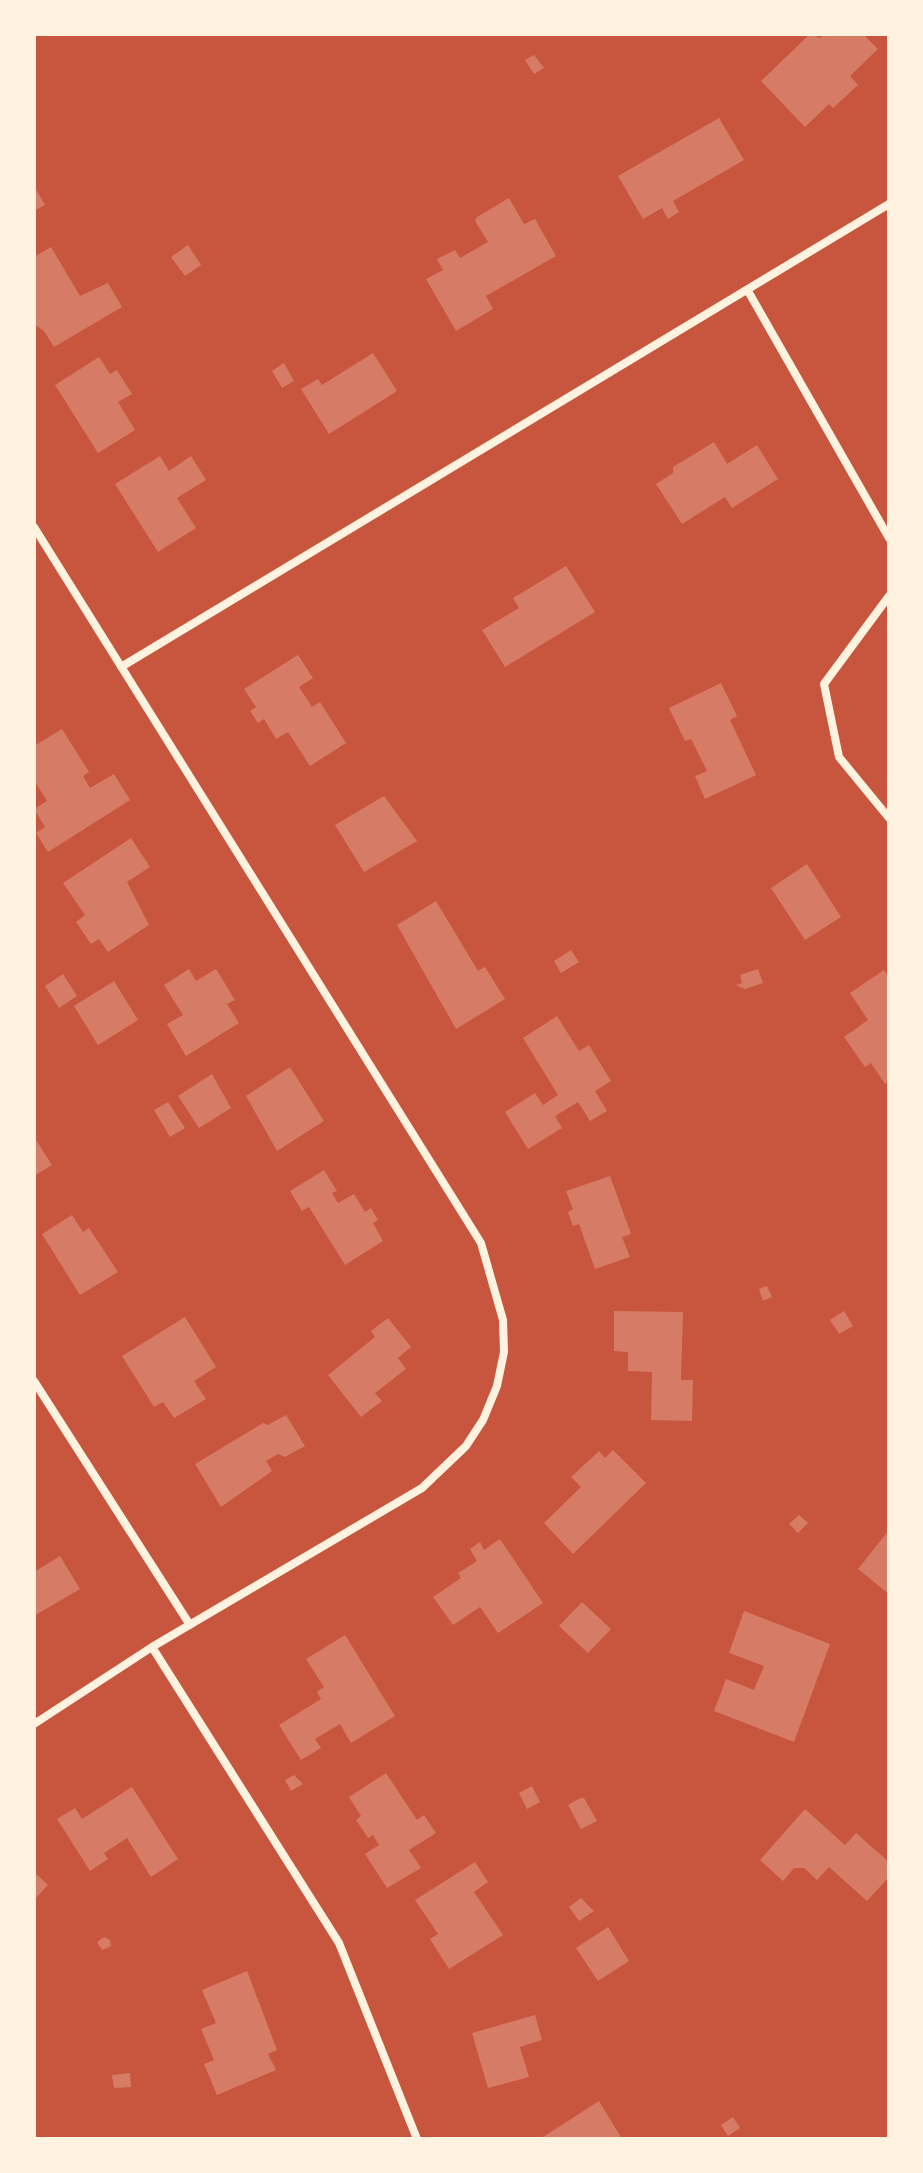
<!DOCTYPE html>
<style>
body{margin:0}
#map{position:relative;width:923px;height:2173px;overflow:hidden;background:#c8553d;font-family:Rubik,sans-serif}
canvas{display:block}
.frame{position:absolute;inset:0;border:36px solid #fff3e0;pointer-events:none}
</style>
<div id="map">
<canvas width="923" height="2173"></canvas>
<div class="frame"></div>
</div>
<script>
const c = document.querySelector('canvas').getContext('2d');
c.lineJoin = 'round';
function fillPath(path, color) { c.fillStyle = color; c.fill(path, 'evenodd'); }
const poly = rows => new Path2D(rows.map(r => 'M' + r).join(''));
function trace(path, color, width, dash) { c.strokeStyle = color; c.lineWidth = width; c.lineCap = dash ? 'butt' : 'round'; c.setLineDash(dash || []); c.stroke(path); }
fillPath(poly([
 [810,34,820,38,824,34,863,34,878,49,850,76,858,85,833,108,829,104,805,127,761,81],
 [534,55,544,68,534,74,525,60],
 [719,118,744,160,673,201,679,212,668,219,662,208,643,219,618,176],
 [34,186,45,205,34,211],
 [509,198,524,224,535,219,556,256,486,296,493,309,456,331,426,279,443,270,437,259,455,250,460,258,488,242,475,221,477,217],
 [188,245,201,265,185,276,171,257],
 [51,247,80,296,108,283,122,307,54,347,44,331,34,324,34,257],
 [373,353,397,391,329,434,301,389,318,379,322,385],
 [99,357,110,374,117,370,132,394,118,402,135,430,98,453,55,385],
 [284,363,294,381,282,388,272,371],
 [714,442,727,464,757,445,778,479,732,508,725,497,682,524,656,484,673,473,673,467],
 [160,456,169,471,191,456,206,480,177,498,196,528,158,552,115,484],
 [566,566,595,612,505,667,482,630,519,608,513,598],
 [298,655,313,678,299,687,312,707,320,702,346,743,310,766,288,732,276,739,264,719,258,723,250,711,256,707,244,689],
 [721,683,737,716,730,720,756,775,705,799,695,776,707,771,691,739,685,741,669,708],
 [62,729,89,772,83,776,90,788,114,774,130,800,48,852,36,833,45,827,34,809,47,801,34,780,34,746],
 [384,796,417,841,364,872,335,825],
 [131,838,150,867,127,882,149,925,108,952,99,939,91,944,76,922,85,915,63,883],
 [807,864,841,917,805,940,771,888],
 [436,901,478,971,485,967,505,999,456,1029,397,925],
 [571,950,579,962,561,973,554,961],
 [189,969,196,981,216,969,235,1000,227,1004,239,1023,186,1056,167,1024,183,1015,164,985],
 [758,969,763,983,745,989,736,985,742,983,740,975],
 [884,970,889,977,889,1081,885,1084,871,1063,865,1067,844,1037,868,1020,850,993],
 [63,974,77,996,59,1008,45,986],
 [114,981,138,1020,98,1045,74,1006],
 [557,1016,579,1051,589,1045,611,1081,595,1091,607,1111,590,1121,578,1102,555,1116,562,1128,528,1149,505,1112,535,1093,543,1105,558,1095,523,1038],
 [290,1067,324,1121,277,1151,246,1096],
 [212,1074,231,1108,199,1128,178,1096],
 [168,1102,185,1128,170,1137,154,1110],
 [34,1137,52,1165,34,1176],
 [324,1170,337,1191,332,1193,338,1203,354,1194,365,1212,371,1208,378,1220,373,1223,383,1241,345,1265,309,1207,302,1211,290,1191],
 [610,1176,631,1234,622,1237,630,1257,595,1269,579,1224,573,1226,568,1212,573,1209,566,1191],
 [72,1215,83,1232,89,1228,118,1272,80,1295,42,1234],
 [767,1286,772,1297,763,1301,759,1289],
 [614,1311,683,1312,681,1380,693,1380,692,1421,651,1420,652,1372,628,1371,628,1352,614,1351],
 [844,1311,853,1326,839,1334,830,1320],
 [185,1317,216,1367,194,1381,206,1399,174,1418,163,1402,154,1407,122,1356],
 [388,1318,411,1347,398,1358,406,1369,375,1393,382,1401,361,1417,328,1375,375,1337,371,1331],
 [286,1415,305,1446,285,1457,278,1454,266,1461,272,1471,221,1507,195,1464,263,1423,268,1425],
 [613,1450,646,1483,573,1554,544,1523,581,1487,571,1477,599,1451,605,1458],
 [799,1515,808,1523,798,1533,789,1524],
 [889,1530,889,1594,858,1569],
 [500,1539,543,1603,498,1633,480,1607,453,1625,433,1597,461,1578,458,1573,477,1561,470,1549,480,1542,484,1550],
 [60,1556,80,1589,34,1616,34,1572],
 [582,1602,611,1629,588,1653,559,1626],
 [744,1611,830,1644,794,1742,714,1711,726,1679,754,1690,764,1666,729,1653],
 [345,1635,395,1716,351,1743,340,1724,315,1739,321,1748,301,1760,279,1725,321,1699,317,1692,324,1687,306,1659],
 [386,1773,417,1820,424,1815,436,1833,409,1850,421,1868,387,1888,365,1854,379,1845,373,1835,368,1838,356,1820,361,1816,349,1797],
 [294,1775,303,1784,291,1791,285,1780],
 [532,1786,540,1802,527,1809,519,1793],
 [132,1787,178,1859,151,1877,127,1838,104,1853,108,1859,90,1871,57,1819,75,1808,82,1819],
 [580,1798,584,1798,597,1821,581,1829,568,1805],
 [805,1809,845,1845,856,1833,889,1862,889,1877,867,1901,829,1867,817,1880,804,1868,794,1868,783,1881,760,1860],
 [475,1862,488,1882,474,1892,503,1935,449,1969,430,1939,438,1934,415,1900],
 [34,1872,48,1885,34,1900],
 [581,1898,594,1911,579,1921,569,1907],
 [608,1927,629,1961,598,1981,576,1948],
 [104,1937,110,1940,111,1946,102,1950,97,1942],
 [247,1971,277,2050,268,2054,276,2070,217,2095,204,2064,214,2060,201,2029,216,2023,202,1990],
 [535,2015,542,2040,520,2047,529,2077,488,2088,472,2033],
 [130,2073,131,2087,114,2088,112,2075],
 [599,2101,622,2139,540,2139],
 [733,2117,740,2128,728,2136,721,2125]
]), '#d67c66');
trace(poly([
 [748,291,889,538],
 [34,527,481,1243,503,1320,504,1352,497,1386,483,1420,466,1446,422,1488,152,1647,34,1724],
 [889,596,824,684,839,757,889,818],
 [121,667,889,204],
 [34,1381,190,1625],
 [152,1647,339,1943,417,2139]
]), '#fff3e0', 8);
</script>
